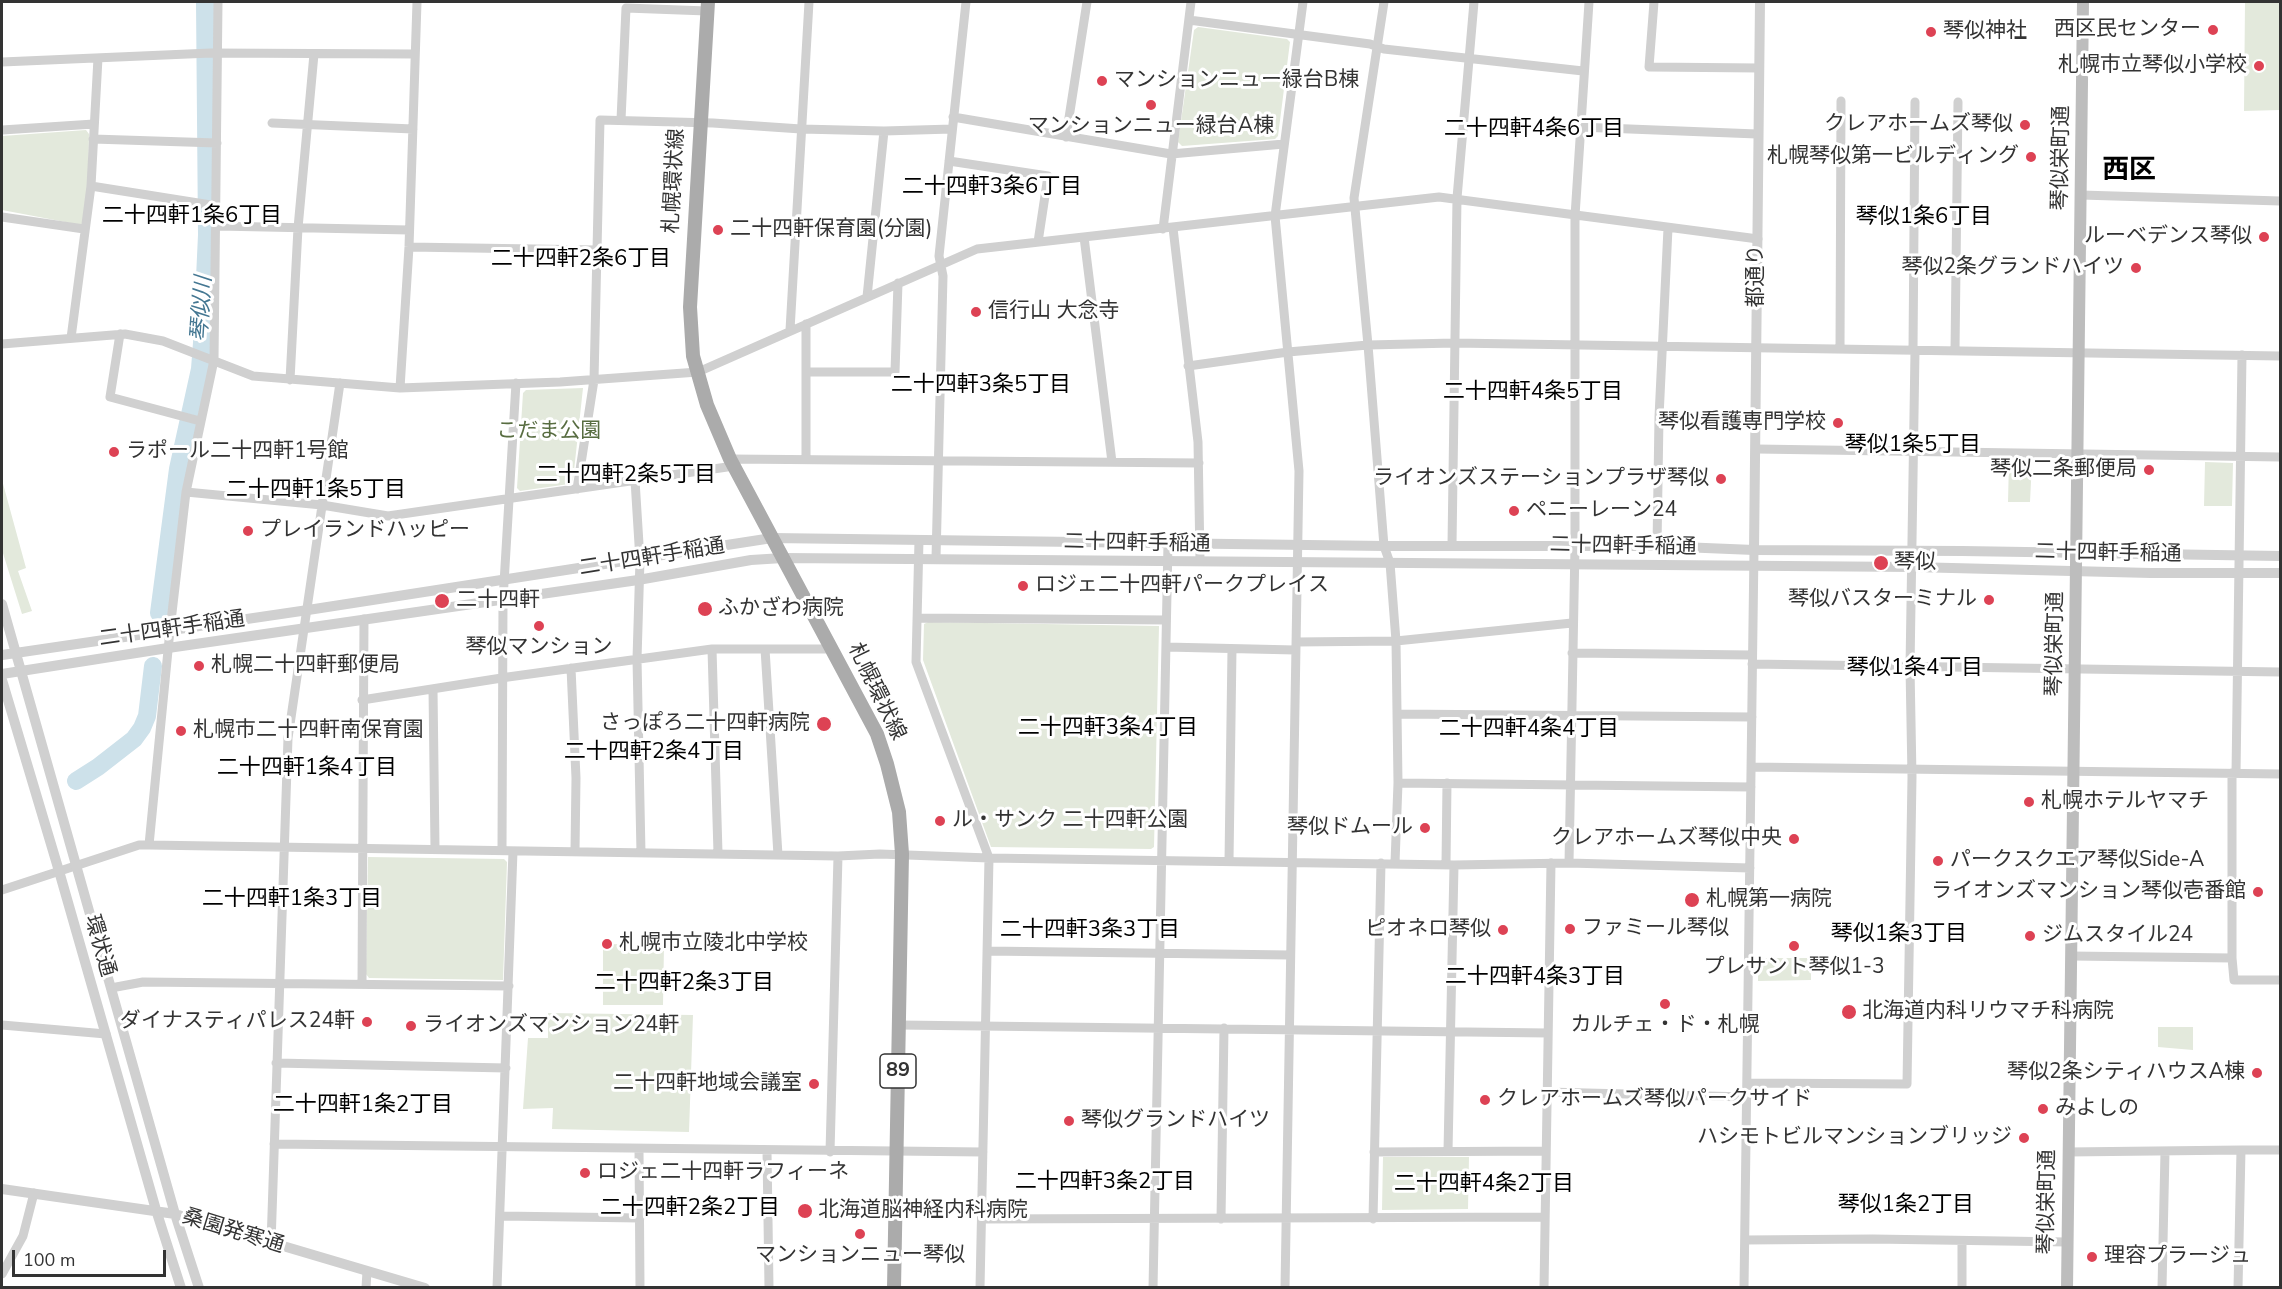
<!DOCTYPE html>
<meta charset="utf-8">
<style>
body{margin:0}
#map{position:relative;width:2282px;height:1289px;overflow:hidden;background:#fff;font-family:"Nunito Sans",sans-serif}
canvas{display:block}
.frame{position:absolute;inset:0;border:3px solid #333;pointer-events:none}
.scale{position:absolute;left:12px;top:1250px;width:154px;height:27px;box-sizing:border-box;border:3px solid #333;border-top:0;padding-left:8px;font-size:18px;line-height:21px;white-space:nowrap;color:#333;-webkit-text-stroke:4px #fff;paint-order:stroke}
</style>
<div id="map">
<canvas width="2282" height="1289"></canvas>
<div class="frame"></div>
<div class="scale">100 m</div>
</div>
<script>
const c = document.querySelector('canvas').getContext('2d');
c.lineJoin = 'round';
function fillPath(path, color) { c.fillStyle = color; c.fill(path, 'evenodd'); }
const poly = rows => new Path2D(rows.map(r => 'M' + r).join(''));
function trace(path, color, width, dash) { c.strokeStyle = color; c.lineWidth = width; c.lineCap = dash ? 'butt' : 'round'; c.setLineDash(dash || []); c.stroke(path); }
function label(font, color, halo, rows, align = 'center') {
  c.font = font + ' "Nunito Sans","Noto Sans JP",sans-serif'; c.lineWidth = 6; c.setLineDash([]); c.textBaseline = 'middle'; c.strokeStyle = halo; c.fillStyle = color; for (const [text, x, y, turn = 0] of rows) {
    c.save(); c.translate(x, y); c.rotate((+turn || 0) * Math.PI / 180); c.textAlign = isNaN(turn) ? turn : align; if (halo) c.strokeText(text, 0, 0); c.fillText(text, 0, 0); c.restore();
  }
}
fillPath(poly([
 [2245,2,2280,2,2280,110,2244,111],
 [1198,27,1287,39,1290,42,1278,136,1275,139,1182,146,1178,142,1194,30],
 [86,130,89,134,88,189,84,221,81,225,2,210,2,136],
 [583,388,573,480,569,484,520,491,517,488,523,393,526,390],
 [2009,461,2032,461,2030,502,2008,502],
 [2205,462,2233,463,2232,506,2204,506],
 [2,480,26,568,18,571,32,611,22,614,2,550],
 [928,622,1159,626,1154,847,1151,849,991,847,923,660,924,624],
 [368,857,504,859,507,862,503,980,369,978,366,974],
 [603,944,664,945,663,1005,603,1005],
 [1758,958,1811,958,1811,980,1758,981],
 [548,1013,693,1015,689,1132,552,1129,553,1108,523,1109,528,1038,548,1038],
 [2158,1027,2193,1027,2193,1050,2158,1047],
 [1383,1157,1469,1157,1468,1209,1382,1210]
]), '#e3e9dc');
trace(poly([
 [159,613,178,469,200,369,202,343,207,235,205,2],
 [76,781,98,767,134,739,142,728,147,716,153,666]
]), '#cde1ea', 18);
trace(poly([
 [1384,2,1354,198,1368,345,1384,546,1390,563,1396,641,1398,783,1395,863],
 [1654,2,1649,67,1759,68],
 [1189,20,1370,44,1384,49,1583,71],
 [2,62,211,53,415,54],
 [953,117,1171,154,1284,144],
 [621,120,626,8,707,11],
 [272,123,413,129],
 [1579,127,1757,134],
 [2,130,94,124],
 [1066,137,1087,2],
 [93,139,217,143],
 [949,161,1048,176,1038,242],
 [91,186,217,206],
 [2081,195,2280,201],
 [2,217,84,229],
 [217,226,409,230],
 [1173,228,1198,442,1200,560],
 [1163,229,1191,2],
 [1084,237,1112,462],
 [409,247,597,250],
 [867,297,884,131],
 [806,324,806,458],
 [790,330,809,2],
 [120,334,110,397,200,421],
 [71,338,91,186,98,58],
 [2,344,125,334,163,341,253,376,400,388,560,382,698,372,977,249,1439,197,1758,239],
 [1840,349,1841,101],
 [1913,350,1915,102],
 [1955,351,1958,102],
 [1188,366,1288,352,1368,345,1454,343,2280,356],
 [806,372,895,372,898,283],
 [290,380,298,228,314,54],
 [400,388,409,247,417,2],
 [1659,417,1756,418],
 [1757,449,2280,457],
 [730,459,1199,463],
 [635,480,640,560,637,659,641,853],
 [577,489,594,380,600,120,713,123,801,129,884,131,952,129],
 [186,492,322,505,388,516,734,466],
 [919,540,916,662,989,858,980,1288],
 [1452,545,1457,198,1474,2],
 [1657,546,1659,417,1668,228],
 [936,558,943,276,939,256,966,2],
 [918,618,1166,620],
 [1296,642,1396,641,1572,623],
 [1166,647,1295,650],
 [712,649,718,853],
 [765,649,778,855],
 [1572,653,1752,655],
 [1752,664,2280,672],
 [571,668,576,778,575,851],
 [433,689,435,848],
 [362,700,508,677,712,649,831,649],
 [1398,714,1752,717],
 [1752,767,2280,774],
 [2236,773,2242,355],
 [1398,783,1751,787],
 [149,845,170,630,186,492,214,360,218,2],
 [502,850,503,600,516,383],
 [1229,861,1232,649],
 [1569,863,1575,546,1575,216,1589,2],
 [1446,864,1447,783],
 [2,890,139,845,149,845,838,856,880,854,989,858,1454,865,1569,863,1750,868],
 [987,951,1290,955],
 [2071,956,2232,958,2232,773],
 [2232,958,2234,980,2280,980],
 [362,984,364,619],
 [111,988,143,982,509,986],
 [2,1025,106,1034],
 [899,1025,1548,1033],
 [276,1063,506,1068],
 [1747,1083,1907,1084,1912,777,1910,667,1915,351],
 [1547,1092,1747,1097],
 [274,1144,983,1152],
 [639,1149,640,1288],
 [2241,1150,2280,1150],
 [767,1151,769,1288],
 [1448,1151,1454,865],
 [830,1152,838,856],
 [1374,1152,1546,1151],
 [2068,1152,2241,1150,2238,1288],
 [501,1216,640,1218],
 [982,1219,1545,1217],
 [1221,1219,1224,1028],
 [1373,1219,1381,863],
 [1745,1240,1873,1239,2067,1242],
 [271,1244,288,738,340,383],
 [2,1274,23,1236,34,1193],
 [366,1288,367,1271],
 [497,1288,513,851],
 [1153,1288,1168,543],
 [1285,1288,1299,471,1275,216,1303,2],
 [1544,1288,1551,863],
 [1744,1288,1754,550],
 [1962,1288,1962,1241],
 [2162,1288,2165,1152]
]), '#d0d0d0', 9);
trace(poly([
 [1754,550,1760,2],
 [2,604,175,1214,199,1288],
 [2,655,308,610,772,538,1384,546,1657,546,1754,550,1962,551,2280,556],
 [2,674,168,648,638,580,751,560,783,558,1912,567,2151,573,2280,573],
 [2,680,59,871,156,1210,181,1288],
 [2,1189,175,1214,425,1288]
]), '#d0d0d0', 10);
trace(poly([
 [2067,1288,2083,2]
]), '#bdbdbd', 12);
trace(poly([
 [708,2,690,307,693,356,707,405,730,459,877,734,887,764,899,812,902,854,894,1288]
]), '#ababab', 14);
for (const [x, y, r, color] of [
 [2213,30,6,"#dd4254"],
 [1931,32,6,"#dd4254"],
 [2259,66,6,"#dd4254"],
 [1102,81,6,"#dd4254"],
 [1151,105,6,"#dd4254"],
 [2025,125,6,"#dd4254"],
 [2031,157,6,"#dd4254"],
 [718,230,6,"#dd4254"],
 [2264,237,6,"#dd4254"],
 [2136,268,6,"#dd4254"],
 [976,312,6,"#dd4254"],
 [1838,423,6,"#dd4254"],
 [114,452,6,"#dd4254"],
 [2149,470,6,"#dd4254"],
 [1721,479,6,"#dd4254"],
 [1514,511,6,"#dd4254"],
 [248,531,6,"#dd4254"],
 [1881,563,8,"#dd4254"],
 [1023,586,6,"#dd4254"],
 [1989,600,6,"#dd4254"],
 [442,601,8,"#dd4254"],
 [705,609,8,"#dd4254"],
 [539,626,6,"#dd4254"],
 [199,666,6,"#dd4254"],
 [824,724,8,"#dd4254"],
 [181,731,6,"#dd4254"],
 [2029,802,6,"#dd4254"],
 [940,821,6,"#dd4254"],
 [1425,828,6,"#dd4254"],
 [1794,839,6,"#dd4254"],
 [1938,861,6,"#dd4254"],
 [2258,892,6,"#dd4254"],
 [1692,900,8,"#dd4254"],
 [1570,929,6,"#dd4254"],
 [1503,930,6,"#dd4254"],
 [2030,936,6,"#dd4254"],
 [607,944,6,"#dd4254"],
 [1794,946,6,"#dd4254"],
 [1665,1004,6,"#dd4254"],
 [1849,1012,8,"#dd4254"],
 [367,1022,6,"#dd4254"],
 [411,1026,6,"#dd4254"],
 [2257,1073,6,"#dd4254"],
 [814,1084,6,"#dd4254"],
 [1485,1100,6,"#dd4254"],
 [2043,1109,6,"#dd4254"],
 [1069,1121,6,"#dd4254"],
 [2024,1138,6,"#dd4254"],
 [585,1173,6,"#dd4254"],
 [805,1211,8,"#dd4254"],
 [860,1234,6,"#dd4254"],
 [2092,1257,6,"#dd4254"]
]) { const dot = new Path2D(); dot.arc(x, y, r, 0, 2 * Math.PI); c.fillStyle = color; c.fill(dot); trace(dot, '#fff', 2); }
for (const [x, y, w] of [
 [898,1071,36]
]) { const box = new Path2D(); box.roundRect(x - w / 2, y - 17, w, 34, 4.5); c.fillStyle = '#fff'; c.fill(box); trace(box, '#333', 1.5); }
label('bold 20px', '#333', null, [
 ["89",898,1071]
]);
label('21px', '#333', '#fff', [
 ["西区民センター",2201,30,"right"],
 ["琴似神社",1943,32],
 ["札幌市立琴似小学校",2247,66,"right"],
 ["マンションニュー緑台B棟",1114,81],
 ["クレアホームズ琴似",2013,125,"right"],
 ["マンションニュー緑台A棟",1151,127,"center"],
 ["札幌琴似第一ビルディング",2019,157,"right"],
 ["二十四軒保育園(分園)",730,230],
 ["ルーベデンス琴似",2252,237,"right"],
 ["琴似2条グランドハイツ",2124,268,"right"],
 ["信行山 大念寺",988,312],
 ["琴似看護専門学校",1826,423,"right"],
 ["ラポール二十四軒1号館",126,452],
 ["琴似二条郵便局",2137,470,"right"],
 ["ライオンズステーションプラザ琴似",1709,479,"right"],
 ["ペニーレーン24",1526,511],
 ["プレイランドハッピー",260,531],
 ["琴似",1894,563],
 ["ロジェ二十四軒パークプレイス",1035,586],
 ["琴似バスターミナル",1977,600,"right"],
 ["二十四軒",456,601],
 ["ふかざわ病院",718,609],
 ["琴似マンション",539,648,"center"],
 ["札幌二十四軒郵便局",211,666],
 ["さっぽろ二十四軒病院",810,724,"right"],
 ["札幌市二十四軒南保育園",193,731],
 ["札幌ホテルヤマチ",2041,802],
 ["ル・サンク 二十四軒公園",952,821],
 ["琴似ドムール",1413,828,"right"],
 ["クレアホームズ琴似中央",1782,839,"right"],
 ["パークスクエア琴似Side-A",1950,861],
 ["ライオンズマンション琴似壱番館",2246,892,"right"],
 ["札幌第一病院",1706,900],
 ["ファミール琴似",1582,929],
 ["ピオネロ琴似",1491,930,"right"],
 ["ジムスタイル24",2042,936],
 ["札幌市立陵北中学校",619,944],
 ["プレサント琴似1-3",1794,968,"center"],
 ["北海道内科リウマチ科病院",1862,1012],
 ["ダイナスティパレス24軒",355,1022,"right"],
 ["ライオンズマンション24軒",423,1026],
 ["カルチェ・ド・札幌",1665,1026,"center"],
 ["琴似2条シティハウスA棟",2245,1073,"right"],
 ["二十四軒地域会議室",802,1084,"right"],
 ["クレアホームズ琴似パークサイド",1497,1100],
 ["みよしの",2055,1109],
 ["琴似グランドハイツ",1081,1121],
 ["ハシモトビルマンションブリッジ",2012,1138,"right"],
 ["ロジェ二十四軒ラフィーネ",597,1173],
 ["北海道脳神経内科病院",818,1211],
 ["マンションニュー琴似",860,1256,"center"],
 ["理容プラージュ",2104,1257]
], 'left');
label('21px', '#333', '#fff', [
 ["琴似栄町通",2062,158,-89],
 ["札幌環状線",675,181,-87],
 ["都通り",1757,276,-90],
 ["二十四軒手稲通",1137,544,1],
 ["二十四軒手稲通",1623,547,1],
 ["二十四軒手稲通",2108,554,1],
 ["二十四軒手稲通",652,558,-9],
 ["二十四軒手稲通",172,630,-8],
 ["琴似栄町通",2056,644,-89],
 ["札幌環状線",876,692,64],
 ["環状通",99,946,74],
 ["琴似栄町通",2048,1202,-89],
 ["桑園発寒通",233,1232,17]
]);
label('21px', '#586d41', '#fff', [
 ["こだま公園",549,432]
]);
label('22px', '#000', '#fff', [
 ["二十四軒4条6丁目",1534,130],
 ["二十四軒3条6丁目",992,188],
 ["二十四軒1条6丁目",192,217],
 ["琴似1条6丁目",1924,218],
 ["二十四軒2条6丁目",581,260],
 ["二十四軒3条5丁目",981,386],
 ["二十四軒4条5丁目",1533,393],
 ["琴似1条5丁目",1913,446],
 ["二十四軒2条5丁目",626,476],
 ["二十四軒1条5丁目",316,491],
 ["琴似1条4丁目",1915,669],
 ["二十四軒3条4丁目",1108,729],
 ["二十四軒4条4丁目",1529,730],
 ["二十四軒2条4丁目",654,753],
 ["二十四軒1条4丁目",307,769],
 ["二十四軒1条3丁目",292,900],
 ["二十四軒3条3丁目",1090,931],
 ["琴似1条3丁目",1899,935],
 ["二十四軒4条3丁目",1535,978],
 ["二十四軒2条3丁目",684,984],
 ["二十四軒1条2丁目",363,1106],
 ["二十四軒3条2丁目",1105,1183],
 ["二十四軒4条2丁目",1484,1185],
 ["琴似1条2丁目",1906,1206],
 ["二十四軒2条2丁目",690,1209]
]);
label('italic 22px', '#447792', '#fff', [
 ["琴似川",203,309,-86]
]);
label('bold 27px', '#000', '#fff', [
 ["西区",2129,171]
]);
</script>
